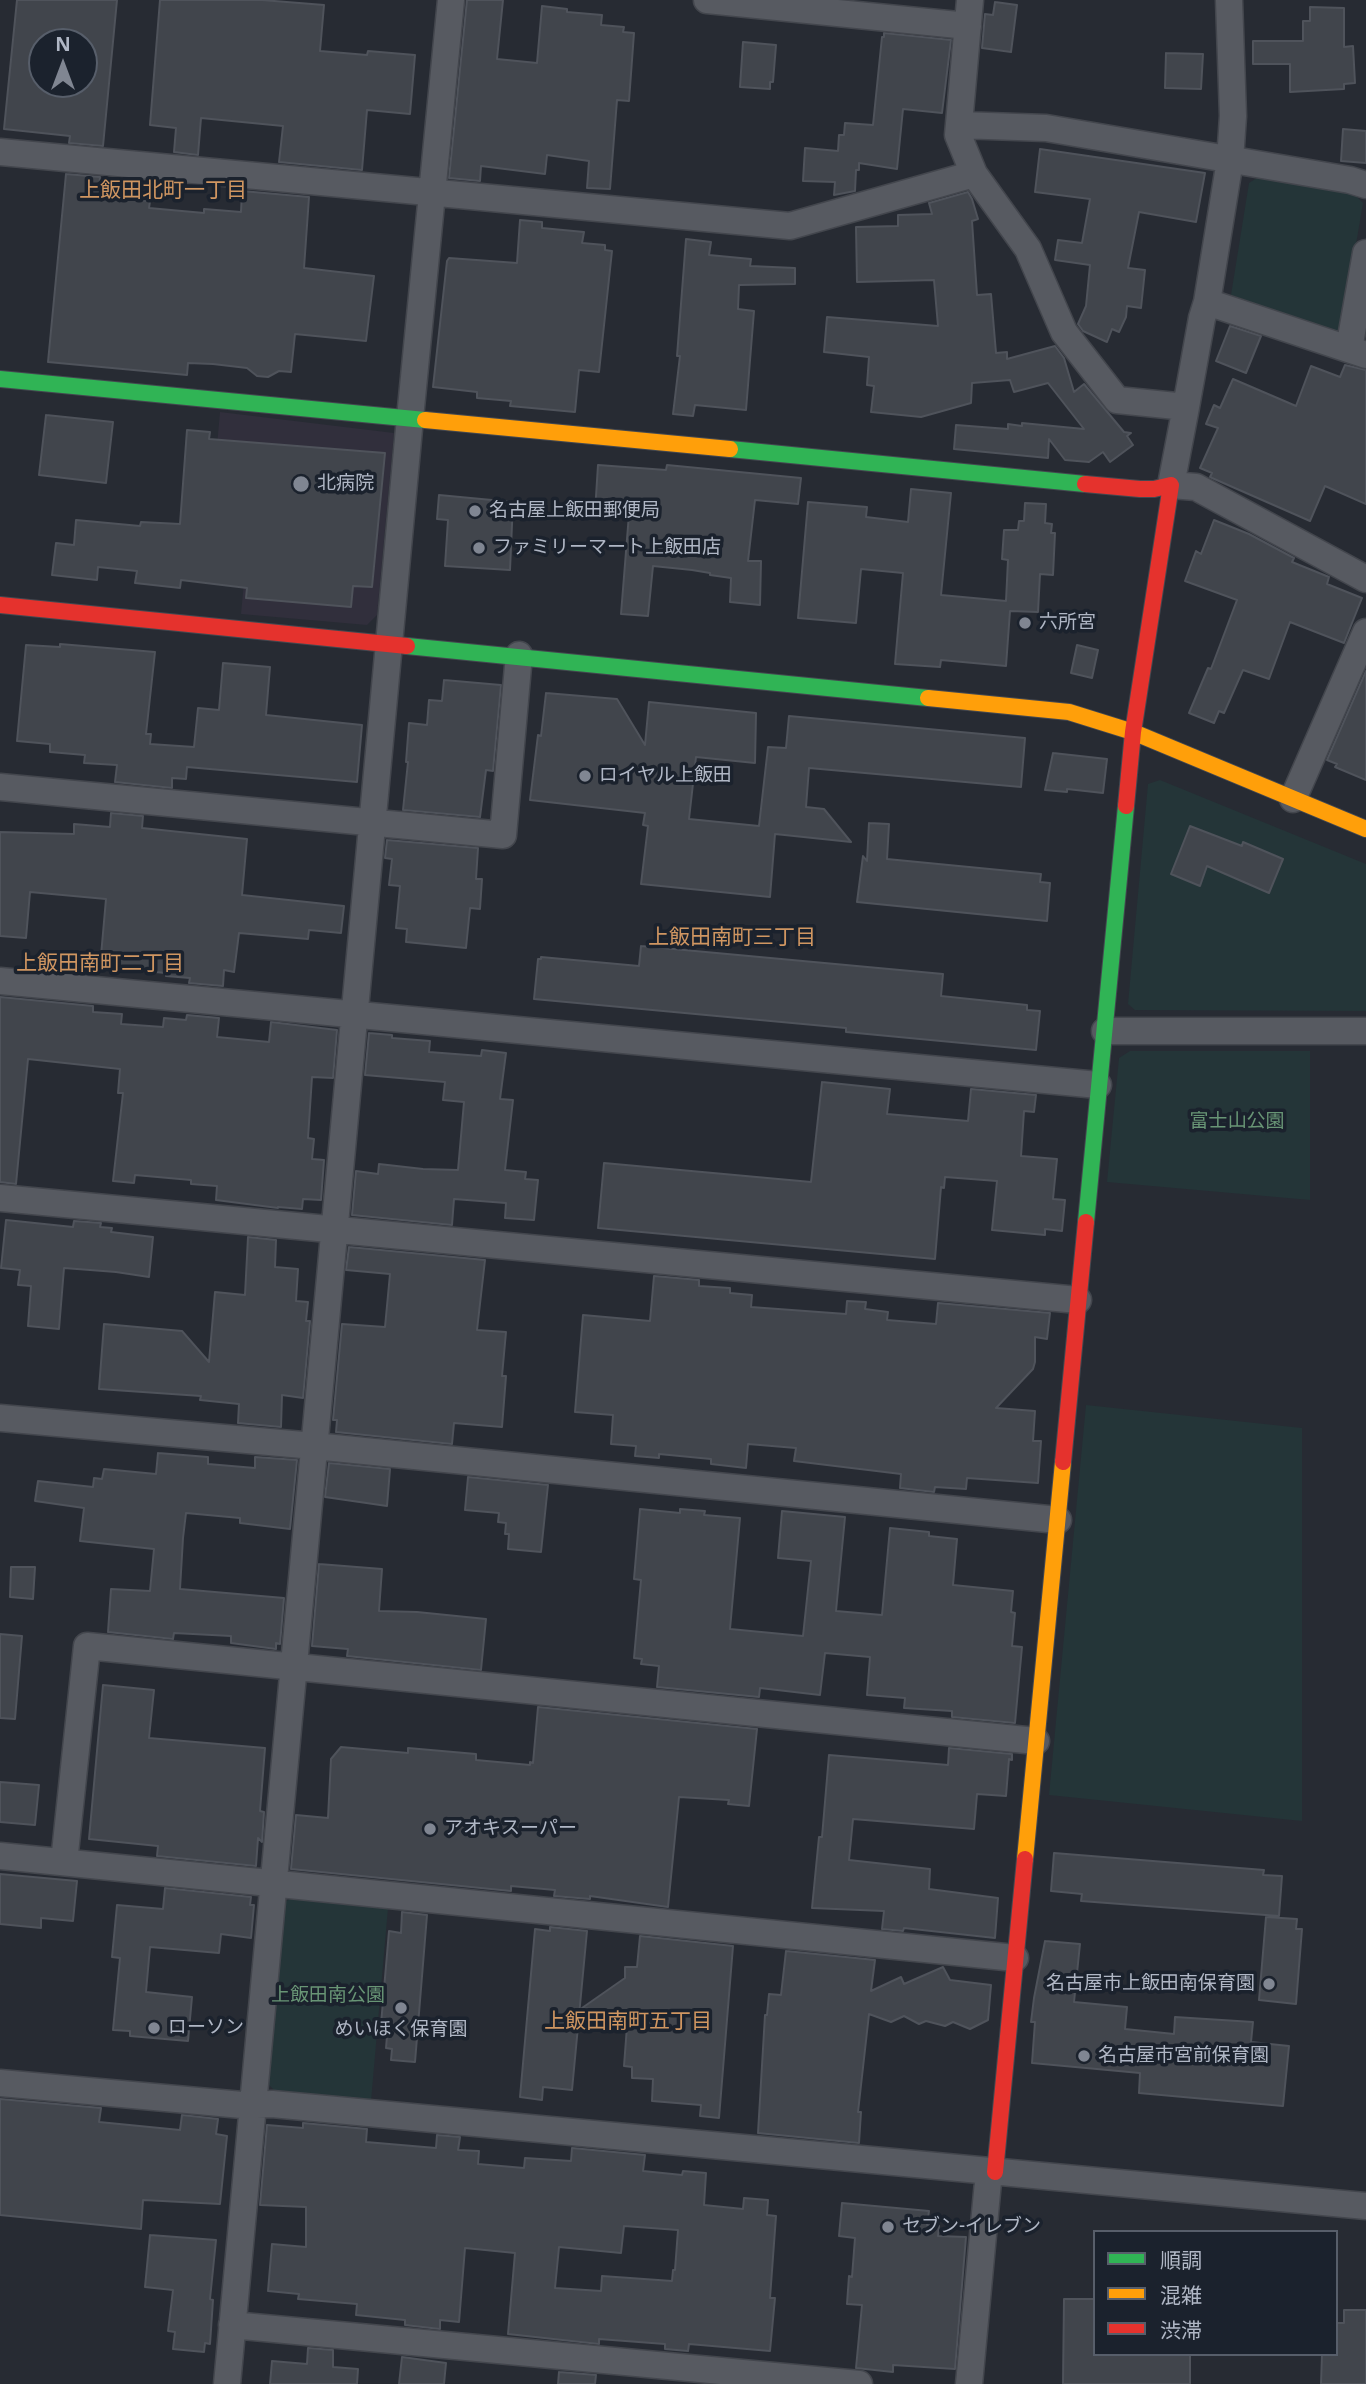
<!DOCTYPE html>
<meta charset="utf-8">
<style>
body{margin:0}
#map{position:relative;width:1366px;height:2384px;overflow:hidden;background:#272b33;font-family:"Noto Sans","Noto Sans JP",sans-serif}
canvas{display:block}
.legend{position:absolute;left:1093px;top:2230px;width:245px;height:126px;box-sizing:border-box;background:#1b222d;border:2px solid #575e6a;margin:0;padding:9px 12px;list-style:none;font-size:21px;color:#b0b7c5}
.legend li{display:flex;align-items:center;gap:14px;height:35px}
.legend b{width:35px;border:2px solid #575e6a}
.north{position:absolute;left:28px;top:28px;width:70px;height:70px;box-sizing:border-box;background:#1b222d;border:2px solid #575e6a;border-radius:50%;rotate:0deg;font-size:19px;font-weight:700;line-height:28px;text-align:center;color:#b0b7c5}
.north::after{content:'';display:block;margin:auto;width:24px;height:32px;background:#808692;clip-path:polygon(50% 0,100% 100%,50% 72%,0 100%)}
</style>
<div id="map">
<canvas width="1366" height="2384"></canvas>
<ul class="legend">
<li><b style="height:9px;background:#30b455"></b>順調</li>
<li><b style="height:9px;background:#ff9f0a"></b>混雑</li>
<li><b style="height:9px;background:#e5322d"></b>渋滞</li>
</ul>
<div class="north">N</div>
</div>
<script>
const c = document.querySelector('canvas').getContext('2d');
c.lineJoin = 'round';
function fillPath(path, color) { c.fillStyle = color; c.fill(path, 'evenodd'); }
const poly = rows => new Path2D(rows.map(r => 'M' + r).join(''));
function trace(path, color, width, dash) { c.strokeStyle = color; c.lineWidth = width; c.lineCap = dash ? 'butt' : 'round'; c.setLineDash(dash || []); c.stroke(path); }
function label(font, color, halo, rows, align = 'center') {
  c.font = font + ' "Noto Sans","Noto Sans JP",sans-serif'; c.lineWidth = 7; c.setLineDash([]); c.textBaseline = 'middle'; c.strokeStyle = halo; c.fillStyle = color; for (const [text, x, y, turn = 0] of rows) {
    c.save(); c.translate(x, y); c.rotate((+turn || 0) * Math.PI / 180); c.textAlign = isNaN(turn) ? turn : align; if (halo) c.strokeText(text, 0, 0); c.fillText(text, 0, 0); c.restore();
  }
}
fillPath(poly([
 [220,412,394,433,377,615,367,625,241,614,248,539,209,535]
]), '#312f3c');
fillPath(poly([
 [1263,174,1347,187,1363,203,1342,327,1334,332,1231,295,1249,183],
 [1160,780,1366,864,1366,1011,1135,1010,1128,1004,1148,784],
 [1130,1051,1310,1051,1310,1200,1107,1182,1119,1058],
 [1086,1405,1302,1428,1302,1821,1049,1795],
 [290,1899,388,1908,371,2101,276,2092,268,2084,283,1903]
]), '#243538');
const building = poly([
 [17,0,117,0,103,146,69,143,70,136,4,129,17,0],
 [42,42,84,42,84,84,42,84,42,42],
 [160,0,262,0,324,5,320,51,367,55,368,51,415,55,410,114,367,110,362,170,279,162,283,126,201,118,198,155,174,152,176,128,150,125,160,0],
 [467,0,503,0,497,59,537,63,542,6,567,9,567,12,602,15,601,25,624,27,623,32,634,33,629,101,617,100,610,189,587,188,589,161,547,155,545,174,481,166,480,181,449,178,467,0],
 [995,2,1017,5,1011,52,982,48,985,14,993,15,995,2],
 [1310,7,1344,8,1344,47,1353,46,1355,83,1344,84,1344,89,1290,92,1290,64,1253,64,1253,41,1303,41,1303,21,1310,21,1310,7],
 [884,33,951,40,942,113,903,109,897,169,859,163,859,170,856,170,855,191,834,195,835,182,803,181,805,148,838,151,839,135,844,135,845,123,873,125,882,37,884,37,884,33],
 [743,42,776,45,773,82,770,82,770,89,740,87,743,42],
 [1166,53,1203,54,1201,89,1165,88,1166,53],
 [1343,129,1366,131,1366,163,1341,161,1343,129],
 [1040,149,1205,173,1196,222,1139,212,1128,268,1145,270,1141,308,1127,306,1126,317,1119,332,1112,329,1107,342,1083,331,1078,324,1086,306,1090,265,1055,260,1058,240,1082,243,1090,199,1035,192,1040,149],
 [66,174,100,177,99,188,110,189,109,197,150,201,149,208,204,213,204,209,241,212,242,191,309,197,304,268,374,276,366,341,295,334,291,372,279,371,268,377,257,376,247,368,213,364,188,363,187,375,48,362,66,174],
 [968,192,972,199,978,219,972,221,977,295,991,294,996,353,1007,352,1007,359,1055,346,1064,358,1074,392,1084,384,1124,432,1131,433,1127,436,1133,445,1110,462,1103,452,1089,462,1065,460,1049,439,1048,458,954,449,956,425,1008,429,1008,424,1022,426,1022,423,1084,429,1048,383,1014,392,1010,380,972,383,971,403,921,417,871,412,874,386,867,385,869,357,824,352,827,317,938,326,934,280,857,282,856,227,898,226,898,215,932,214,929,203,968,192],
 [520,220,542,222,542,228,584,232,582,243,605,245,605,250,612,251,599,372,579,370,575,412,510,406,511,401,477,398,477,392,433,387,447,261,449,258,517,263,520,220],
 [686,239,711,242,709,255,751,259,750,266,795,268,795,284,739,285,738,309,754,311,746,410,695,405,693,416,673,414,680,356,677,356,686,239],
 [1230,326,1261,336,1246,373,1216,361,1230,326],
 [1345,365,1366,370,1366,504,1325,486,1310,521,1212,478,1210,477,1212,473,1200,468,1218,428,1206,424,1214,405,1220,408,1233,379,1296,406,1311,366,1340,377,1345,365],
 [46,415,113,422,106,483,39,475,46,415],
 [187,430,210,432,209,439,385,453,372,587,353,586,351,607,246,598,247,588,181,580,180,588,135,583,137,571,98,567,97,580,52,575,56,543,74,545,76,520,140,526,141,522,180,524,187,430],
 [598,465,666,470,667,465,801,478,798,504,755,500,748,561,761,561,760,605,730,602,731,578,710,575,710,573,692,570,653,566,648,616,621,614,629,514,595,512,598,465],
 [911,489,951,493,941,595,1006,601,1008,560,1002,559,1004,530,1018,530,1019,521,1024,521,1025,503,1046,504,1045,523,1052,524,1051,533,1055,533,1053,575,1040,574,1038,612,1010,611,1006,666,941,660,940,667,895,664,903,573,861,569,856,623,798,618,808,502,867,507,866,517,908,522,911,489],
 [439,495,513,502,510,570,445,566,448,520,437,519,439,495],
 [1214,520,1249,534,1294,558,1292,562,1329,577,1327,584,1362,598,1344,643,1290,622,1269,679,1243,670,1224,713,1219,711,1214,723,1189,713,1208,668,1211,669,1237,600,1185,581,1196,551,1201,554,1214,520],
 [60,644,155,652,146,734,151,734,150,744,194,747,198,708,219,710,223,663,270,667,266,715,362,725,357,782,187,767,186,779,172,778,172,788,115,782,117,765,84,763,85,755,50,752,50,744,17,741,26,645,60,647,60,644],
 [1077,645,1098,650,1092,678,1071,673,1077,645],
 [1366,671,1366,780,1335,767,1337,764,1327,760,1366,671],
 [444,680,501,685,493,771,486,770,480,817,403,810,408,762,406,762,409,723,427,725,429,700,442,701,444,680],
 [546,693,617,699,645,745,649,702,756,713,755,763,696,757,689,819,759,826,768,747,786,748,789,716,1025,738,1021,787,809,768,806,807,824,809,851,842,775,834,770,897,641,884,648,826,643,825,645,813,530,800,538,735,541,736,546,693],
 [1053,753,1107,759,1103,793,1067,789,1067,792,1045,790,1053,753],
 [111,813,143,816,142,828,247,839,242,895,344,906,341,933,309,930,308,939,239,933,234,972,224,970,223,986,189,983,190,978,166,976,166,973,100,967,106,899,30,892,26,938,0,936,0,832,74,834,74,824,110,827,111,813],
 [869,823,889,824,887,859,1041,874,1040,882,1050,883,1047,921,857,902,863,856,867,861,869,823],
 [1190,826,1242,846,1243,842,1283,859,1269,893,1207,866,1200,886,1171,874,1190,826],
 [387,840,478,848,476,879,482,879,480,909,470,908,466,948,406,942,407,929,396,928,400,886,389,885,392,859,385,858,387,840],
 [641,946,943,974,941,996,1027,1005,1027,1010,1040,1011,1036,1050,846,1032,846,1028,534,999,538,959,541,959,541,957,639,966,641,946],
 [0,997,93,1006,93,1012,122,1014,121,1024,163,1027,164,1018,186,1020,187,1015,219,1018,217,1037,269,1042,271,1022,337,1030,333,1078,312,1077,308,1138,314,1139,312,1159,324,1160,321,1200,303,1199,302,1209,278,1207,278,1208,216,1200,217,1186,191,1184,191,1180,135,1175,134,1183,113,1181,123,1093,118,1093,120,1069,28,1059,16,1184,0,1182,0,997],
 [369,1033,392,1035,392,1038,430,1041,429,1052,481,1056,482,1050,506,1053,500,1099,513,1100,505,1170,526,1172,525,1179,538,1180,534,1220,505,1218,506,1203,454,1199,452,1225,352,1215,356,1171,378,1174,379,1164,423,1169,458,1170,464,1102,443,1100,445,1082,365,1075,369,1033],
 [822,1082,890,1089,887,1114,968,1121,971,1089,1036,1095,1034,1112,1024,1111,1021,1156,1057,1159,1053,1199,1065,1200,1062,1231,1045,1229,1045,1235,992,1230,997,1181,945,1177,944,1188,941,1187,935,1259,598,1228,604,1163,811,1182,822,1082],
 [6,1220,73,1227,74,1221,101,1223,100,1227,112,1228,111,1232,153,1237,149,1277,116,1272,64,1268,59,1329,28,1326,31,1286,18,1285,20,1270,1,1268,6,1220],
 [248,1237,276,1240,275,1267,298,1269,296,1301,308,1302,306,1321,310,1321,303,1398,282,1395,281,1427,238,1423,239,1404,200,1400,201,1396,99,1389,104,1324,182,1331,209,1362,215,1292,245,1295,248,1237],
 [349,1247,485,1260,477,1330,506,1332,502,1376,506,1376,502,1427,454,1423,452,1444,336,1432,337,1420,333,1420,342,1324,385,1327,390,1274,346,1270,349,1247],
 [654,1276,699,1280,699,1286,730,1288,730,1293,752,1295,751,1307,846,1314,847,1301,866,1302,865,1309,888,1312,887,1320,936,1324,938,1303,1050,1313,1047,1339,1035,1337,1035,1362,1033,1369,996,1408,1035,1411,1033,1441,1041,1441,1038,1483,967,1478,966,1489,935,1487,934,1492,900,1488,901,1474,794,1461,796,1448,748,1444,746,1468,711,1464,711,1459,659,1454,659,1458,635,1456,636,1446,611,1444,613,1415,575,1412,583,1315,650,1321,654,1276],
 [158,1453,208,1457,208,1464,255,1468,255,1457,297,1460,290,1529,240,1523,240,1518,186,1513,183,1538,180,1589,284,1598,280,1644,276,1643,276,1649,231,1643,231,1636,174,1633,173,1639,108,1632,111,1589,150,1591,154,1549,80,1541,84,1508,35,1501,38,1481,93,1487,94,1478,102,1479,104,1469,156,1474,158,1453],
 [329,1463,390,1469,387,1506,325,1497,329,1463],
 [468,1477,548,1485,541,1552,508,1549,509,1534,505,1534,506,1523,498,1522,499,1513,465,1510,468,1477],
 [640,1509,680,1513,680,1509,705,1511,704,1515,740,1518,730,1629,803,1636,811,1561,778,1558,782,1511,845,1517,836,1611,882,1615,890,1528,929,1532,929,1536,957,1539,953,1585,1013,1591,1011,1612,1015,1613,1012,1646,1022,1647,1015,1723,952,1717,952,1711,904,1708,905,1698,867,1695,870,1657,825,1653,820,1695,760,1688,759,1697,657,1687,659,1666,641,1664,642,1659,634,1658,641,1580,634,1579,640,1509],
 [319,1564,382,1569,379,1611,417,1612,486,1619,481,1670,347,1656,348,1649,312,1646,319,1564],
 [11,1567,35,1567,33,1599,10,1597,11,1567],
 [0,1634,22,1636,15,1719,0,1718,0,1634],
 [103,1685,154,1690,149,1738,265,1748,260,1811,264,1812,262,1842,258,1838,256,1866,157,1856,158,1846,89,1839,103,1685],
 [538,1707,757,1729,749,1806,728,1804,729,1800,679,1797,668,1907,590,1896,590,1899,554,1896,555,1890,511,1886,511,1891,291,1869,296,1815,328,1818,331,1759,341,1747,408,1753,408,1748,476,1754,476,1760,530,1765,530,1762,533,1763,538,1707],
 [949,1748,1012,1754,1012,1760,1009,1759,1006,1796,977,1794,974,1829,853,1819,849,1860,930,1869,929,1889,998,1898,995,1938,904,1928,903,1931,882,1929,884,1911,812,1908,819,1837,822,1837,829,1755,948,1765,949,1748],
 [0,1782,39,1785,35,1825,0,1822,0,1782],
 [1054,1853,1264,1870,1263,1875,1282,1876,1279,1916,1081,1901,1082,1894,1051,1891,1054,1853],
 [0,1874,77,1881,73,1921,41,1918,41,1928,0,1924,0,1874],
 [165,1888,251,1897,250,1905,254,1905,251,1938,221,1934,219,1953,150,1947,146,1992,192,1997,188,2041,130,2036,130,2031,113,2030,120,1958,112,1957,117,1905,163,1909,165,1888],
 [402,1912,427,1915,415,2062,391,2060,392,2049,386,2048,387,2036,380,2036,389,1931,401,1933,402,1912],
 [1266,1917,1297,1919,1296,1929,1302,1929,1296,2004,1259,2000,1266,1917],
 [550,1927,587,1931,572,2090,543,2087,542,2100,520,2097,535,1929,550,1931,550,1927],
 [640,1936,733,1946,719,2118,700,2116,701,2105,652,2101,653,2079,632,2078,632,2067,624,2066,628,2013,582,2008,625,1978,625,1967,637,1967,640,1936],
 [1045,1941,1080,1944,1074,2002,1127,2007,1125,2029,1174,2034,1175,2017,1253,2022,1251,2042,1289,2046,1283,2106,1139,2093,1140,2073,1032,2063,1035,2022,1031,2022,1034,1998,1045,1941],
 [786,1951,875,1960,871,1991,901,1977,904,1984,943,1967,950,1980,991,1985,988,2020,970,2029,953,2022,945,2026,926,2021,919,2024,904,2016,891,2022,869,2014,858,2112,861,2112,859,2143,758,2133,765,2015,767,2015,769,1994,781,1995,786,1951],
 [0,2099,101,2108,99,2122,180,2130,182,2115,218,2119,216,2134,227,2136,220,2204,143,2200,141,2229,0,2215,0,2099],
 [303,2123,367,2129,366,2142,436,2148,437,2135,460,2137,458,2150,479,2151,478,2164,524,2168,525,2158,571,2161,572,2148,645,2155,643,2171,682,2175,683,2171,706,2173,704,2205,743,2209,744,2198,768,2200,767,2215,776,2216,770,2298,775,2298,770,2351,689,2344,688,2351,665,2349,665,2344,599,2339,599,2344,508,2334,515,2253,465,2248,459,2322,440,2320,440,2329,405,2325,405,2320,356,2315,357,2304,298,2299,299,2294,268,2291,272,2244,306,2247,306,2207,260,2205,267,2125,303,2128,303,2123],
 [624,2226,678,2230,675,2270,673,2270,672,2281,602,2276,601,2291,555,2288,559,2247,621,2253,624,2226],
 [842,2203,929,2211,927,2225,939,2226,938,2236,966,2237,955,2369,893,2365,893,2372,856,2368,862,2305,847,2304,849,2276,852,2277,855,2238,839,2236,842,2203],
 [150,2235,216,2240,210,2299,213,2300,210,2344,205,2343,204,2352,173,2349,175,2332,168,2331,173,2290,145,2287,150,2235],
 [1064,2299,1095,2299,1095,2354,1190,2354,1190,2384,1063,2384,1064,2299],
 [1344,2310,1366,2310,1366,2384,1321,2384,1322,2354,1336,2354,1336,2323,1344,2323,1344,2310],
 [308,2348,333,2350,333,2367,358,2369,357,2384,270,2384,272,2361,307,2364,308,2348],
 [402,2357,446,2363,444,2384,399,2384,402,2357],
 [559,2372,596,2375,595,2384,558,2384,559,2372]
]);
fillPath(building, '#41454c');
trace(building, '#4f535b', 2);
const street = poly([
 [707,0,968,26],
 [970,0,958,135,974,174,1028,249,1064,332,1117,400,1186,407,1171,485,1196,487,1366,579],
 [1229,0,1233,116,1230,160,1207,302,1366,355],
 [959,125,1046,128,1350,180,1366,185],
 [0,152,790,226,974,174],
 [1349,349,1366,253],
 [1186,407,1202,318,1207,302],
 [0,787,503,835,519,655],
 [1293,799,1366,632],
 [0,981,1098,1085],
 [1105,1031,1366,1031],
 [0,1198,1078,1300],
 [0,1418,314,1446,1058,1520],
 [0,1856,1015,1958],
 [64,1862,87,1646,1036,1741],
 [0,2083,242,2105,272,2104,1366,2206],
 [232,2325,859,2384],
 [227,2384,410,418,451,0],
 [969,2384,989,2171]
]);
const fast = poly([
 [0,379,425,420],
 [730,449,1085,484],
 [407,646,928,698],
 [1086,1222,1126,806]
]);
const slow = poly([
 [425,420,730,449],
 [928,698,1069,712,1133,732,1366,829],
 [1025,1859,1063,1462]
]);
const jam = poly([
 [1085,484,1140,489,1154,489,1171,485,1133,732,1126,806],
 [0,605,407,646],
 [1063,1462,1086,1222],
 [995,2172,1025,1859]
]);
trace(street, '#43464d', 29);
trace(fast, '#444850', 18);
trace(slow, '#444850', 18);
trace(jam, '#444850', 18);
trace(street, '#575a61', 26);
trace(fast, '#30b455', 16);
trace(slow, '#ff9f0a', 16);
trace(jam, '#e5322d', 16);
for (const [x, y, r, color] of [
 [301,484,9,"#808692"],
 [475,511,7,"#808692"],
 [479,548,7,"#808692"],
 [1025,623,7,"#808692"],
 [585,776,7,"#808692"],
 [430,1829,7,"#808692"],
 [1269,1984,7,"#808692"],
 [401,2008,7,"#808692"],
 [154,2028,7,"#808692"],
 [1084,2056,7,"#808692"],
 [888,2227,7,"#808692"]
]) { const dot = new Path2D(); dot.arc(x, y, r, 0, 2 * Math.PI); c.fillStyle = color; c.fill(dot); trace(dot, '#1b222d', 2.5); }
label('19px', '#b0b7c5', '#1b222d', [
 ["北病院",317,484],
 ["名古屋上飯田郵便局",489,511],
 ["ファミリーマート上飯田店",493,548],
 ["六所宮",1039,623],
 ["ロイヤル上飯田",599,776],
 ["アオキスーパー",444,1829],
 ["名古屋市上飯田南保育園",1255,1984,"right"],
 ["ローソン",168,2028],
 ["めいほく保育園",401,2030,"center"],
 ["名古屋市宮前保育園",1098,2056],
 ["セブン-イレブン",902,2227]
], 'left');
label('19px', '#689575', '#1b222d', [
 ["富士山公園",1237,1122],
 ["上飯田南公園",328,1996]
]);
label('21px', '#d09661', '#1b222d', [
 ["上飯田北町一丁目",163,191],
 ["上飯田南町三丁目",732,938],
 ["上飯田南町二丁目",100,964],
 ["上飯田南町五丁目",628,2022]
]);
</script>
